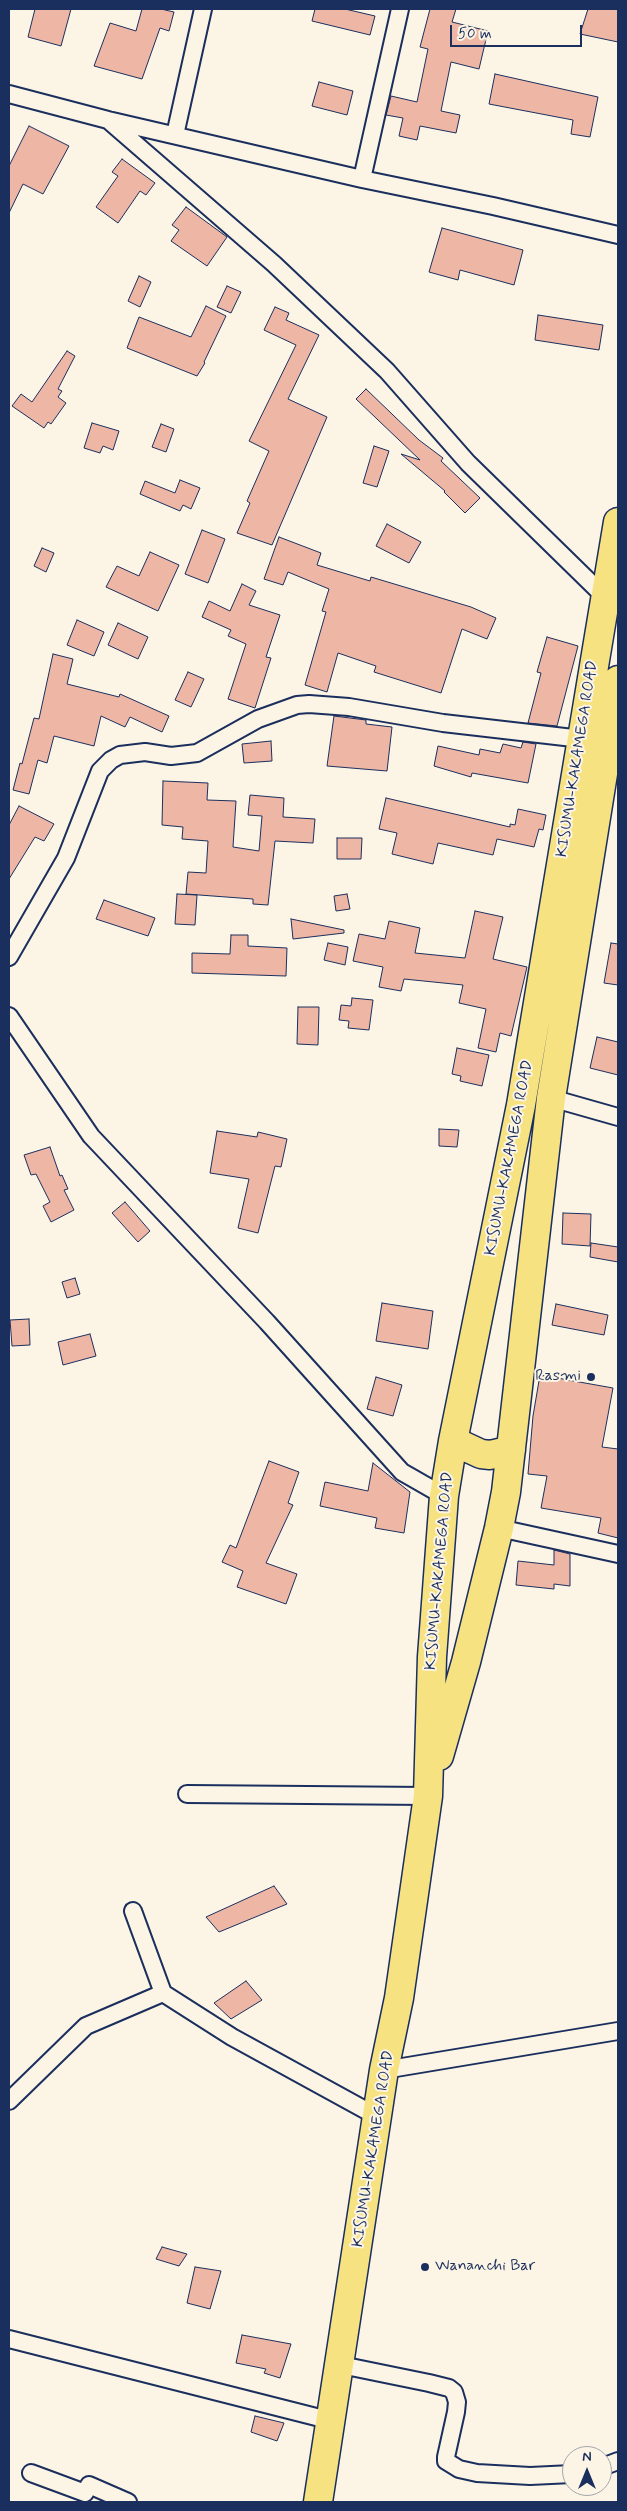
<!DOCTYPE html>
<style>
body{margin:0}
#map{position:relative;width:627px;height:2511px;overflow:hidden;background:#fcf5e5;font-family:Mynerve,sans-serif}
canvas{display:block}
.frame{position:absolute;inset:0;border:10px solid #1b2f5e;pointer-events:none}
.north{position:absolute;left:562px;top:2446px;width:50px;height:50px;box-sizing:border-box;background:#fcf5e5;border:1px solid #a2a6af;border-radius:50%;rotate:0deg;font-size:14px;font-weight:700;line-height:20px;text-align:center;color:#1b2f5e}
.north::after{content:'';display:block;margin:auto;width:18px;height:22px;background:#1b2f5e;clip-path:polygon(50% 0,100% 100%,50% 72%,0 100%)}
.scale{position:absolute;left:450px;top:25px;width:132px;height:22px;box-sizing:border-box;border:2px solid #1b2f5e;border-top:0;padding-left:6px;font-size:15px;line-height:18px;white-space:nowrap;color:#1b2f5e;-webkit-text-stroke:4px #fcf5e5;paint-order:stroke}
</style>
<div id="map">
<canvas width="627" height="2511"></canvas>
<div class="frame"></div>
<div class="north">N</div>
<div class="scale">50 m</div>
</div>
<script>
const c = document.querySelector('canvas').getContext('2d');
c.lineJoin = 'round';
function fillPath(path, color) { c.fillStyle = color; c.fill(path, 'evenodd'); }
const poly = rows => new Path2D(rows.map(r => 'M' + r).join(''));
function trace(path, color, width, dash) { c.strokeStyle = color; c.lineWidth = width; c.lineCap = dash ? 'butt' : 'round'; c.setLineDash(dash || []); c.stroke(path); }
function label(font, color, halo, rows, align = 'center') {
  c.font = font + ' Mynerve,sans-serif'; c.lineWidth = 4; c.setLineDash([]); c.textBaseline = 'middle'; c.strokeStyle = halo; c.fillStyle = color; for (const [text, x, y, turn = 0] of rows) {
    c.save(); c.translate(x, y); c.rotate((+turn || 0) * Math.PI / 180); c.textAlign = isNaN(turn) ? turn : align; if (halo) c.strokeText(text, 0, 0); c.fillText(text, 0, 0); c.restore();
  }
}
const building = poly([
 [35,9,71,9,61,46,28,37,35,9],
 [142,9,161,9,174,12,169,31,160,28,142,79,94,66,110,23,136,31,142,9],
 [315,9,345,9,375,16,370,35,312,21,315,9],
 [430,9,456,9,452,22,488,31,479,69,451,62,441,111,460,115,456,133,420,126,417,140,399,136,403,118,386,115,391,96,417,102,428,49,420,47,430,9],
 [588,9,618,9,618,42,580,34,588,9],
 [495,74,598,97,590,137,571,134,573,120,489,104,495,74],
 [319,82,353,91,347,115,312,106,319,82],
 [29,126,69,146,43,194,23,184,9,213,9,166,29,126],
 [122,159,155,183,146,195,140,191,118,223,96,207,118,176,112,172,122,159],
 [186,207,227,237,207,266,171,241,179,230,172,225,186,207],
 [442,228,523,250,514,285,460,270,458,280,429,272,442,228],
 [139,276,151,282,140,307,128,301,139,276],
 [227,286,241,292,231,313,217,307,227,286],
 [206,306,226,316,204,362,205,363,197,376,127,348,139,317,191,337,206,306],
 [275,307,289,313,286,320,319,335,288,399,327,417,272,545,237,533,250,503,247,501,269,451,249,441,296,345,264,330,275,307],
 [538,315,603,325,599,350,535,340,538,315],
 [67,351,75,356,58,389,62,391,58,397,66,403,51,424,48,422,44,428,12,406,21,394,32,402,67,351],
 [366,389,419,440,443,458,441,461,480,498,465,513,444,492,445,491,401,454,420,460,356,399,366,389],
 [92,423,119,431,113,450,103,446,100,453,84,448,92,423],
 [161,424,174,429,166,452,152,447,161,424],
 [374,446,389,451,377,487,363,483,374,446],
 [180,480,200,488,191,509,183,505,180,511,140,494,145,481,175,493,180,480],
 [387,524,421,542,409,563,376,546,387,524],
 [202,530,225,539,208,583,185,574,202,530],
 [279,537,321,553,317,565,370,581,371,577,471,607,496,618,487,639,462,629,441,693,374,672,376,666,338,653,327,692,305,685,326,612,322,611,329,589,288,572,283,585,264,579,279,537],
 [42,548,54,553,46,572,34,566,42,548],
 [150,552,179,565,158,611,106,587,117,566,139,576,150,552],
 [242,584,256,591,249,605,280,615,266,657,271,658,255,708,228,699,246,644,228,636,231,630,202,617,209,601,230,611,242,584],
 [77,620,104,632,94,656,67,645,77,620],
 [118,623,148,637,138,659,108,645,118,623],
 [547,637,578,646,557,726,528,723,541,673,537,672,547,637],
 [53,654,73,659,67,684,119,697,120,694,169,716,162,732,130,717,125,727,101,716,94,746,54,736,47,763,38,760,29,794,13,790,20,763,22,764,34,718,39,719,53,654],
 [188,672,204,679,191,707,175,700,188,672],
 [334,716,366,720,366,724,392,727,387,771,327,766,334,716],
 [271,741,272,761,244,763,242,744,271,741],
 [523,742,536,744,528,783,472,773,471,777,434,766,438,746,479,755,480,749,500,753,503,744,521,748,523,742],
 [163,781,208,783,207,800,236,801,233,847,259,851,262,816,248,815,250,795,284,798,283,817,315,819,313,843,275,841,268,905,253,904,253,899,186,894,188,872,206,873,208,841,182,839,183,827,162,825,163,781],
 [386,798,510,827,510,824,515,825,518,809,546,815,543,830,539,829,534,847,497,839,493,855,438,843,433,864,392,854,397,833,379,829,386,798],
 [19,806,54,824,44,841,35,837,9,879,9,825,19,806],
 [337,838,362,838,361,859,337,859,337,838],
 [177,894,197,895,195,925,175,924,177,894],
 [347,894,350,909,336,911,334,896,347,894],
 [104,900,155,918,148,936,96,919,104,900],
 [475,911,503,917,493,959,527,967,511,1036,500,1033,496,1052,478,1048,486,1009,459,1003,463,985,404,979,401,991,379,987,383,967,353,961,359,934,385,939,389,921,420,928,415,953,465,958,475,911],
 [291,919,344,930,344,933,293,939,291,919],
 [231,935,248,935,248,946,287,948,286,976,192,973,192,953,230,954,231,935],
 [328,943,348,947,345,965,324,960,328,943],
 [611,943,618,944,618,985,604,983,611,943],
 [352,998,373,1000,369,1030,348,1028,349,1021,339,1020,341,1005,351,1006,352,998],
 [298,1007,319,1007,318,1045,297,1044,298,1007],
 [597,1037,618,1042,618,1075,590,1068,597,1037],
 [457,1048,489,1055,482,1086,460,1081,461,1076,452,1074,457,1048],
 [439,1129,459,1130,457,1147,439,1146,439,1129],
 [217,1131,257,1137,258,1132,287,1139,281,1167,275,1166,258,1233,238,1228,249,1179,210,1173,217,1131],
 [50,1147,60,1176,62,1175,68,1189,64,1190,74,1210,51,1222,43,1206,50,1202,36,1174,31,1175,24,1155,50,1147],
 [125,1202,150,1231,138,1242,112,1213,125,1202],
 [563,1213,591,1214,590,1246,562,1244,563,1213],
 [591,1243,618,1247,618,1262,590,1257,591,1243],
 [75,1278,80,1294,67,1298,62,1282,75,1278],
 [382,1303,433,1311,428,1349,376,1341,382,1303],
 [556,1304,608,1315,604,1335,552,1325,556,1304],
 [29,1319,30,1345,12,1346,10,1320,29,1319],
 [90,1334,96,1356,63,1365,58,1342,90,1334],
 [540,1375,613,1388,602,1447,618,1449,618,1538,598,1533,601,1518,541,1508,547,1476,528,1474,533,1416,540,1375],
 [376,1377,402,1385,393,1416,367,1409,376,1377],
 [269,1461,299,1472,288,1503,293,1505,266,1563,297,1574,286,1604,237,1587,243,1571,222,1562,230,1545,236,1548,269,1461],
 [373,1463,410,1492,404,1533,375,1528,377,1518,320,1506,325,1482,368,1491,373,1463],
 [554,1550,570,1554,570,1586,554,1584,554,1589,516,1585,518,1561,554,1565,554,1550],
 [274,1886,287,1904,219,1932,206,1917,274,1886],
 [246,1981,262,2000,231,2019,214,2003,246,1981],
 [162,2247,187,2254,179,2266,156,2259,162,2247],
 [195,2267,221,2271,210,2309,187,2303,195,2267],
 [242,2335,291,2344,280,2378,264,2373,266,2369,236,2363,242,2335],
 [255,2416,284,2423,277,2441,251,2432,255,2416]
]);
fillPath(building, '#eeb6a4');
trace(building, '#1b2f5e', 1);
const street = poly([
 [9,94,108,120,362,179,493,206,618,235],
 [108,120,274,264,387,371,468,463,605,597],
 [175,135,203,9],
 [362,179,400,9],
 [9,957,66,858,100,771,111,760,120,755,145,752,171,756,197,753,258,719,297,705,309,704,349,707,443,723,582,739],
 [9,1016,91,1136,267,1322,402,1472,444,1496],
 [551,1098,618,1117],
 [499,1528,618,1554],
 [187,1794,428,1796],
 [133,1911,163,1993,232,2037,378,2117],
 [384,2070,618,2031],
 [9,2101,86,2026,163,1993],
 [9,2339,332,2421],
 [341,2365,429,2383,449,2388,454,2392,457,2402,456,2412,446,2457,446,2461,459,2469,477,2473,530,2476,572,2474],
 [602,2467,618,2461],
 [31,2473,85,2493,89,2485,128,2502]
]);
const highway = poly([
 [453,1441,481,1454,490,1455,511,1450],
 [439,1756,466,1662,499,1528,506,1492,551,1098,618,680],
 [318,2502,384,2070,399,1998,428,1796,432,1657,444,1496,453,1441,521,1105,618,522]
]);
trace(street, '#1b2f5e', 20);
trace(highway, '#1b2f5e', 31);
trace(street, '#fcf5e5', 16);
trace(highway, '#f6e281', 28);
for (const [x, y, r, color] of [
 [591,1377,5,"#1b2f5e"],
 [425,2267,5,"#1b2f5e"]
]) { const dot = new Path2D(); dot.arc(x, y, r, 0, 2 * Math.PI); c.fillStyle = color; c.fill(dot); trace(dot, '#fcf5e5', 2); }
label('16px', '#1b2f5e', '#fcf5e5', [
 ["KISUMU-KAKAMEGA ROAD",578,759,-81],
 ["KISUMU-KAKAMEGA ROAD",510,1158,-79],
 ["KISUMU-KAKAMEGA ROAD",440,1571,-85],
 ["KISUMU-KAKAMEGA ROAD",374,2149,-81]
]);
label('16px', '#1b2f5e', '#fcf5e5', [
 ["Rasmi",581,1377],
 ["Wananchi Bar",435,2267,"left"]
], 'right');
</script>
